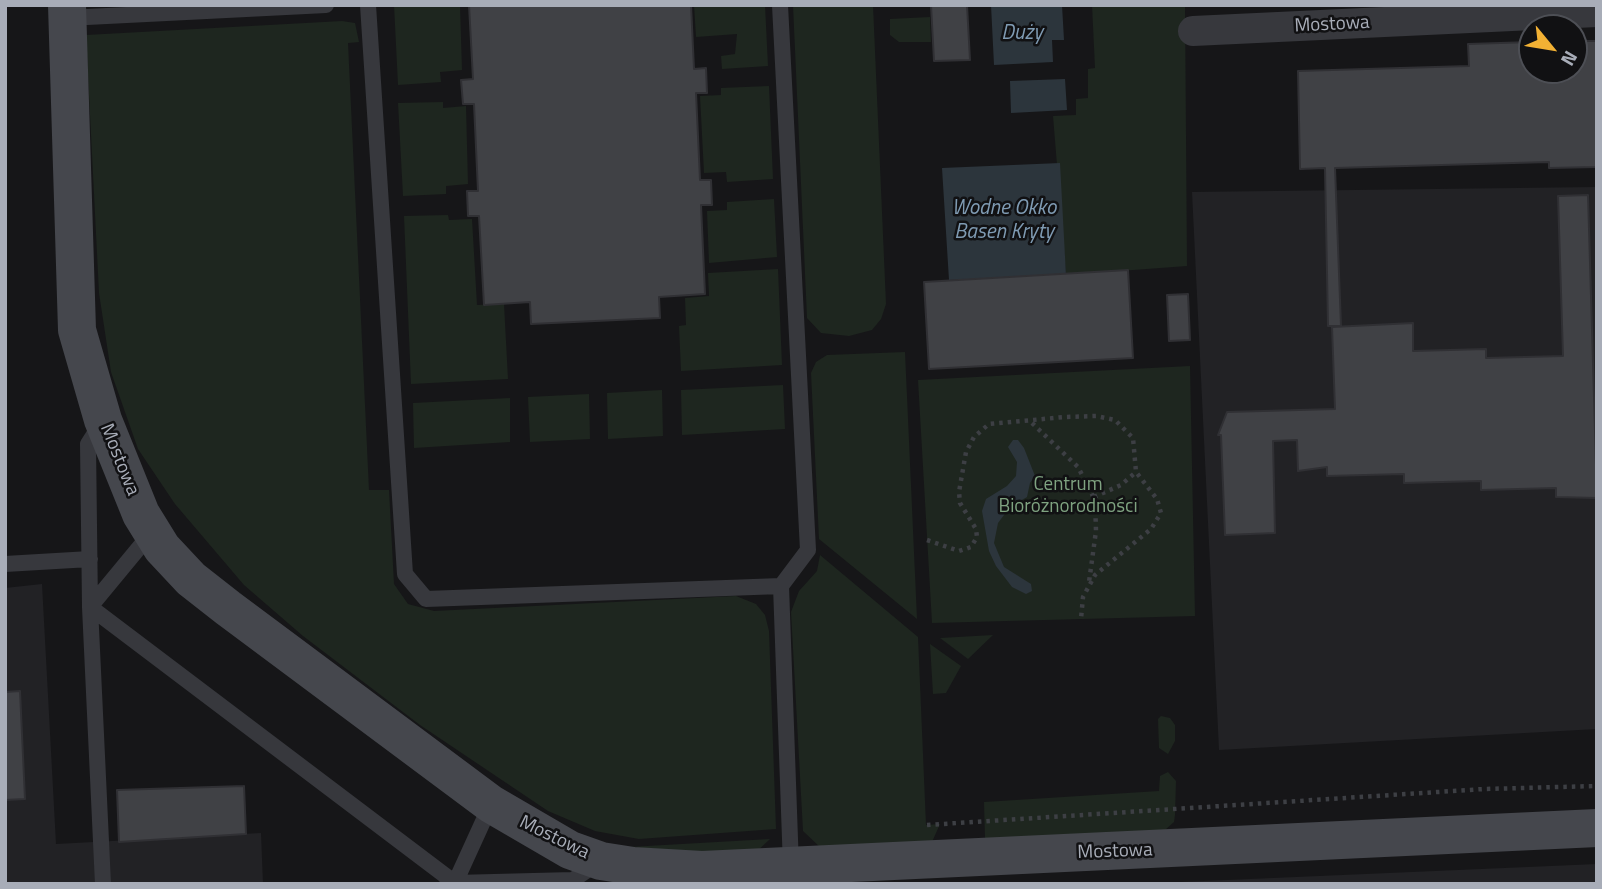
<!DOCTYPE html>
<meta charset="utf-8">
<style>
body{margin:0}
#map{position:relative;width:1602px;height:889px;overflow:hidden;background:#161618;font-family:"Titillium Web",sans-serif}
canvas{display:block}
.frame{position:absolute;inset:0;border:7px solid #a8adb8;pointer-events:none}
.north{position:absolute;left:1518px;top:14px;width:70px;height:70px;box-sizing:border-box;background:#111113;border:2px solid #4d4f55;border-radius:50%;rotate:120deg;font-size:19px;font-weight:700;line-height:28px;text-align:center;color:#a8adb8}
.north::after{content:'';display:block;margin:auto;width:24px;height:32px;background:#f2b134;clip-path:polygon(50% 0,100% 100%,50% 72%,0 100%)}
</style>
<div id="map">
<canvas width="1602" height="889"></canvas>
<div class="frame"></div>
<div class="north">N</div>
</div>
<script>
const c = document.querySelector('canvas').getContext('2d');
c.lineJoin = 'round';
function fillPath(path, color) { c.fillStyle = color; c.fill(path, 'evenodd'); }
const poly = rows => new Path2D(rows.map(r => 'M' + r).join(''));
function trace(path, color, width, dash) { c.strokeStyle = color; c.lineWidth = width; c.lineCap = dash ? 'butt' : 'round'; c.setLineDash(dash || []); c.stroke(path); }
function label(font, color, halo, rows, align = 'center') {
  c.font = font + ' "Titillium Web",sans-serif'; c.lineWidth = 5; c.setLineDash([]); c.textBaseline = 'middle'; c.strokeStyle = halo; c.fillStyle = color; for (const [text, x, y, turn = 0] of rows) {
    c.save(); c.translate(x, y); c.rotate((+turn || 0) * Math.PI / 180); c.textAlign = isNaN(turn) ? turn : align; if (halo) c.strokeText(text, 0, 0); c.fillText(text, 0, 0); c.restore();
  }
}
fillPath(poly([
 [1597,187,1597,729,1219,750,1192,192],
 [42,584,56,844,261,833,263,884,5,884,5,588],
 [1597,864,1597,884,1134,884]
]), '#222225');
fillPath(poly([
 [394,5,460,5,462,70,440,72,441,82,398,85],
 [694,5,765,5,768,66,722,69,721,56,735,54,737,34,696,37],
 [793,5,873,5,886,304,881,319,872,330,849,336,821,333,807,318],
 [1092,5,1185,5,1187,266,1066,275,1053,116,1076,115,1076,99,1088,98,1088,69,1095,68],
 [930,17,931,42,899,42,890,35,890,19],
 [342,21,355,23,359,42,348,43,369,490,389,490,394,584,408,604,434,611,736,596,756,604,765,615,769,631,776,829,639,839,595,831,548,811,420,725,303,636,244,585,175,504,138,449,111,372,99,293,86,35],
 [769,86,773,179,727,182,726,172,704,173,700,96,721,95,721,88],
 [443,102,443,108,466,106,468,184,446,186,446,194,403,196,398,103],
 [774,199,777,257,709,263,707,211,727,210,727,202],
 [448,215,449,220,472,219,477,305,504,304,508,379,411,384,404,216],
 [778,269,782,365,681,371,679,326,686,325,685,298,709,296,708,273],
 [905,352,917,619,819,539,811,373,816,362,827,355],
 [1190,366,1195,616,932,623,918,380],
 [783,385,785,429,682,435,681,390],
 [662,390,663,436,608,439,607,393],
 [589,394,590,439,530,442,528,397],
 [510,398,510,442,414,448,413,403],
 [820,555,918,637,926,825,940,824,932,842,822,849,803,831,791,612,799,591,817,571],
 [993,635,968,659,940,638],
 [930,644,961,666,946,693,933,694],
 [1161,716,1170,718,1175,725,1175,741,1168,754,1159,748,1158,719],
 [1168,772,1176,781,1175,815,1174,822,1165,830,985,839,984,802,1159,791,1160,776],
 [770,839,752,856,629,847]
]), '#1e261f');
fillPath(poly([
 [991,5,1062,5,1064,40,1052,40,1053,62,994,65],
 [1065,79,1067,110,1011,113,1010,81],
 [1060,163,1066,275,949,280,942,168],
 [1013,440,1018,440,1024,448,1035,476,1030,483,1027,497,1010,507,998,523,994,543,1004,567,1031,584,1032,591,1026,594,1012,587,996,566,989,551,982,511,986,499,1007,486,1016,476,1017,462,1008,447]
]), '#2c353c');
const building = poly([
 [469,5,691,5,694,69,706,68,707,93,696,93,700,180,711,180,712,205,701,205,705,294,659,297,660,318,531,324,530,302,484,305,479,216,468,216,467,191,478,191,474,104,463,104,461,80,473,79,469,5],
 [931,5,967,5,970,60,934,61,931,5],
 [1574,41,1597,41,1597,167,1549,168,1549,162,1335,168,1341,326,1328,326,1325,168,1300,169,1298,71,1469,66,1468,44,1532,42,1532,70,1574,70,1574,41],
 [1588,195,1597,498,1556,497,1556,488,1481,490,1481,481,1404,483,1404,474,1327,476,1327,467,1298,471,1297,440,1273,441,1275,533,1225,535,1221,435,1218,435,1227,412,1335,409,1332,327,1413,323,1413,351,1486,349,1486,358,1563,356,1558,196,1588,195],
 [1128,270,1133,358,929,369,924,282,1128,270],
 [1188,294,1190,340,1169,341,1167,295,1188,294],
 [20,691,25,799,5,800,5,692,20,691],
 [244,786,246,834,119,842,117,790,244,786]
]);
fillPath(building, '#404145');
trace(building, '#303034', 2);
trace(poly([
 [1032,423,1078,467,1095,500,1096,531,1089,582],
 [1094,497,1121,485,1136,472],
 [927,540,959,551,971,547,977,537,976,529,960,503,959,492,966,452,974,437,989,424,1065,417,1096,416,1115,420,1133,438,1136,472,1157,499,1161,513,1151,529,1095,575,1083,597,1081,619],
 [927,825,1484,789,1597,786]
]), '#3d3f44', 4.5, [3.5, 5]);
trace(poly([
 [368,5,405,574,426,599,781,586],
 [780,5,808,550,781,586,791,867],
 [67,18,326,5],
 [102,422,88,444,90,607,455,883,573,880,599,862],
 [5,564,90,559],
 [103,884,90,607,152,532],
 [447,884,455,883,491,804]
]), '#37383d', 16);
trace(poly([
 [1193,31,1597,12]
]), '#37383d', 30);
trace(poly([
 [67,5,77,330,103,420,141,514,162,548,191,579,228,608,491,804,570,850,601,861,633,866,702,870,1597,828]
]), '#45474d', 38);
label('19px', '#a8adb8', '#111113', [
 ["Mostowa",1332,25,-3],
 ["Mostowa",119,460,68],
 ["Mostowa",554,838,26],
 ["Mostowa",1115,852,-2]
]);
label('19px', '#7fa381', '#111113', [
 ["Centrum",1068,485],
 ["Bioróżnorodności",1068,507]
]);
label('italic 21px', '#7f9bb3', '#111113', [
 ["Duży",1022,34],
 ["Wodne Okko",1004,209],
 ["Basen Kryty",1004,233]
]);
</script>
